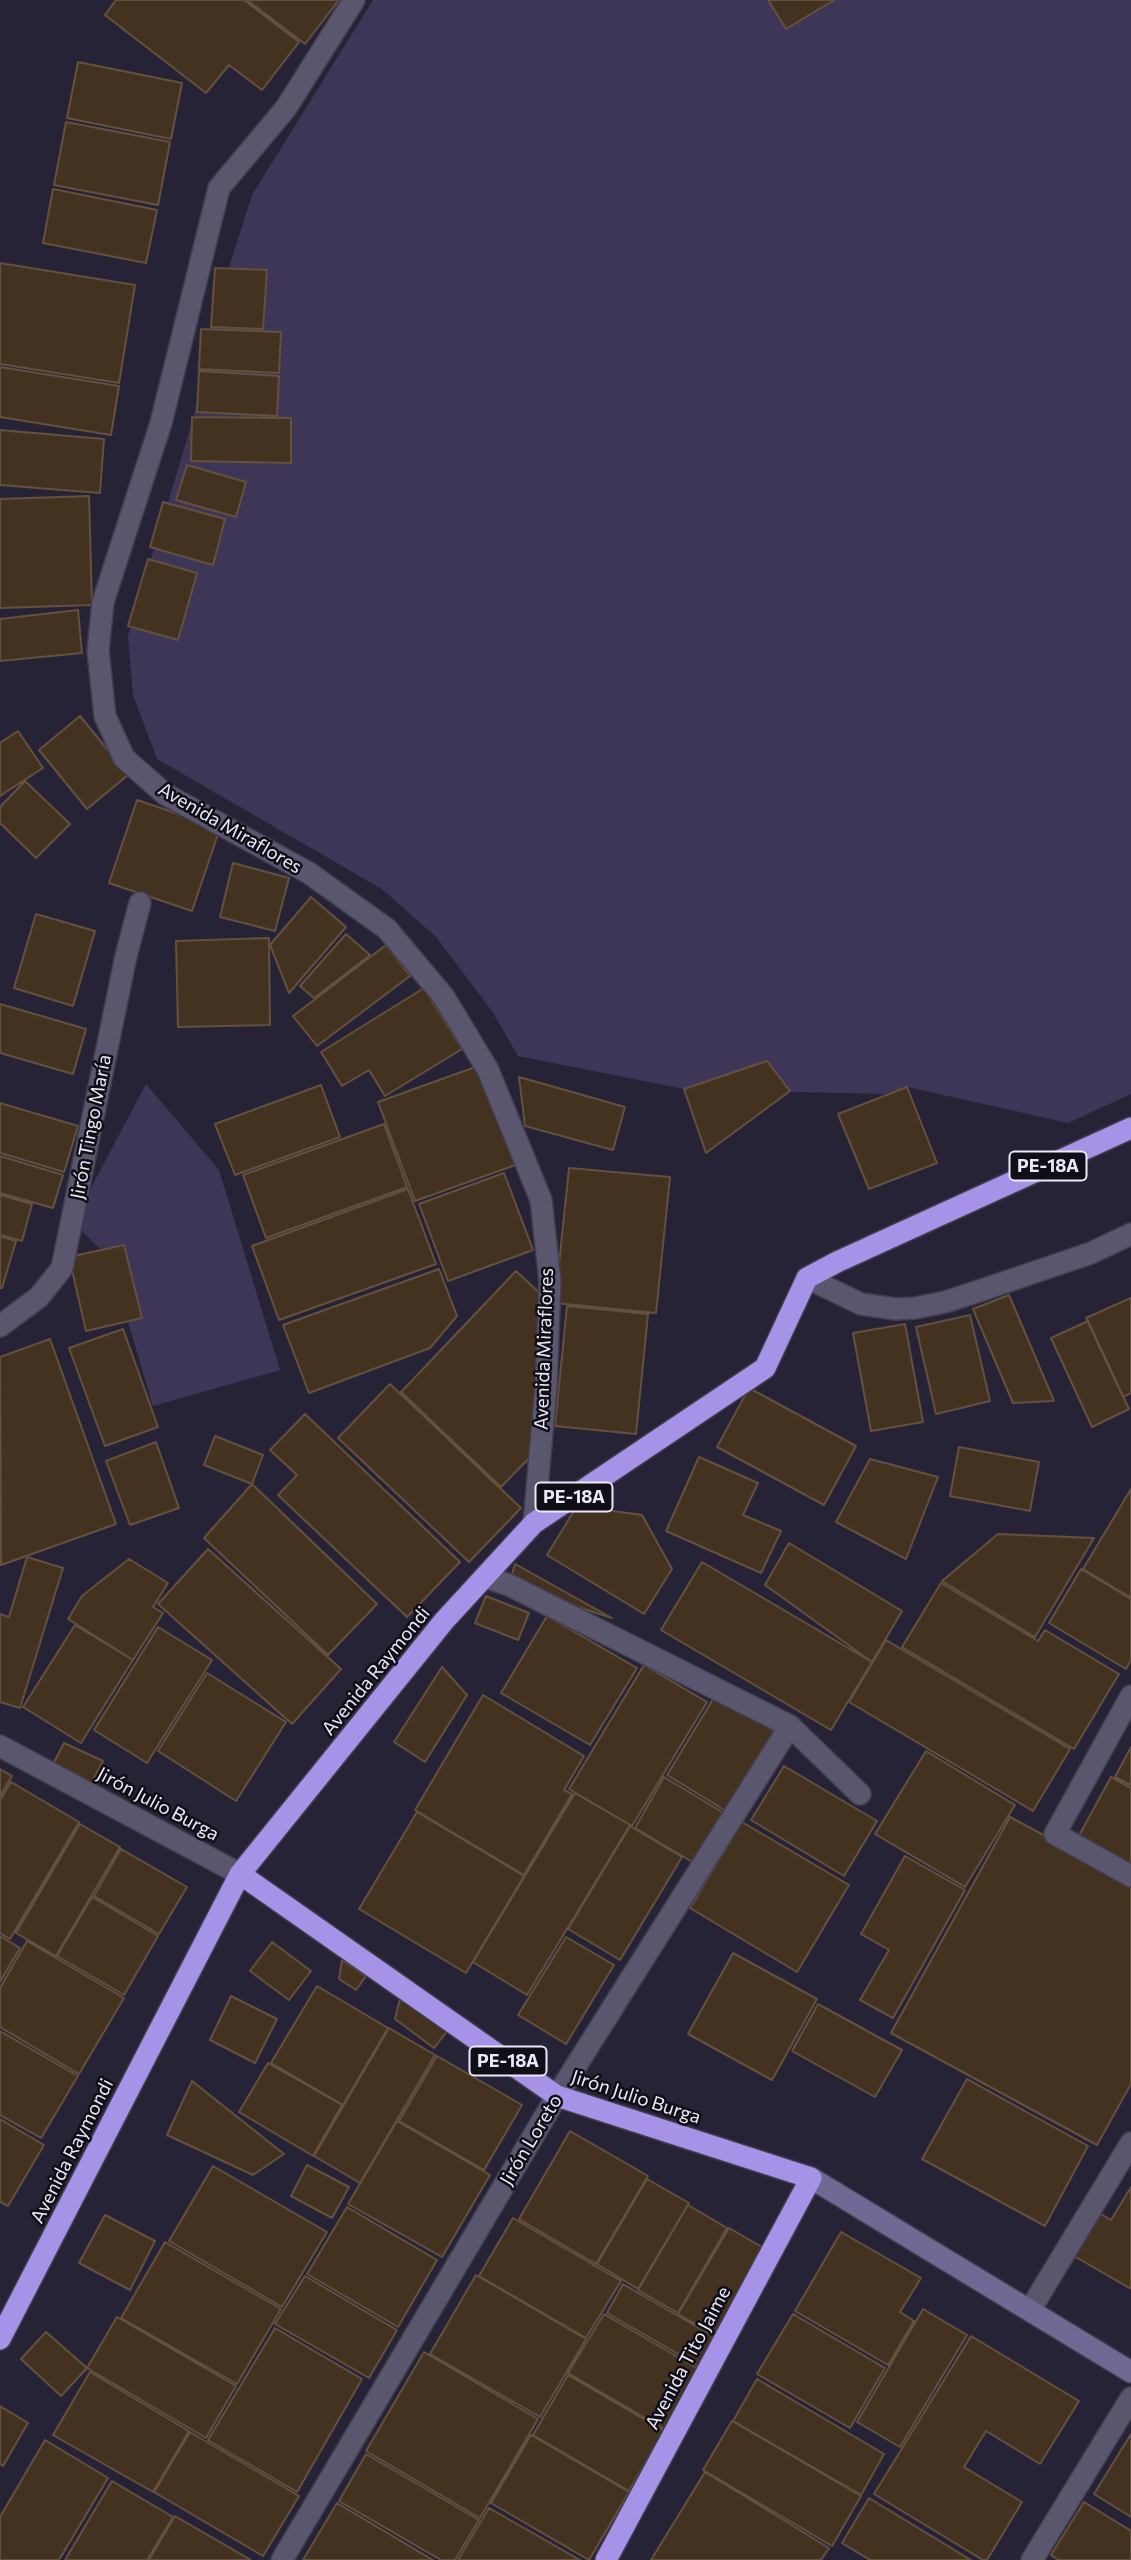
<!DOCTYPE html>
<meta charset="utf-8">
<style>
body{margin:0}
canvas{display:block;background:#272337}
</style>
<canvas width="1131" height="2560"></canvas>
<script>
const c = document.querySelector('canvas').getContext('2d');
c.lineJoin = 'round';
function fillPath(path, color) { c.fillStyle = color; c.fill(path, 'evenodd'); }
const poly = rows => new Path2D(rows.map(r => 'M' + r).join(''));
function trace(path, color, width, dash) { c.strokeStyle = color; c.lineWidth = width; c.lineCap = dash ? 'butt' : 'round'; c.setLineDash(dash || []); c.stroke(path); }
function label(font, color, halo, rows, align = 'center') {
  c.font = font + ' Commissioner,sans-serif'; c.lineWidth = 5; c.setLineDash([]); c.textBaseline = 'middle'; c.strokeStyle = halo; c.fillStyle = color; for (const [text, x, y, turn = 0] of rows) {
    c.save(); c.translate(x, y); c.rotate((+turn || 0) * Math.PI / 180); c.textAlign = isNaN(turn) ? turn : align; if (halo) c.strokeText(text, 0, 0); c.fillText(text, 0, 0); c.restore();
  }
}
fillPath(poly([
 [373,0,1131,0,1131,1094,1068,1123,908,1087,884,1094,684,1089,518,1056,492,1011,436,937,382,889,157,759,133,695,128,636,193,419,219,299,252,195],
 [146,1084,219,1170,280,1370,153,1406,109,1258,73,1222]
]), '#3d3657');
const building = poly([
 [116,0,244,0,299,42,262,90,229,65,206,93,105,15,116,0],
 [247,0,339,0,305,44,247,0],
 [768,0,834,0,786,29,768,0],
 [78,62,182,83,171,139,67,118,78,62],
 [66,122,170,142,158,205,54,185,66,122],
 [53,189,157,210,146,263,43,243,53,189],
 [0,263,135,285,119,383,0,364,0,263],
 [215,268,267,270,263,329,211,327,215,268],
 [201,329,281,332,279,373,199,369,201,329],
 [0,367,119,386,111,435,0,417,0,367],
 [199,371,279,376,277,416,197,412,199,371],
 [192,417,291,418,291,463,191,461,192,417],
 [0,430,104,439,100,493,0,485,0,430],
 [187,465,246,482,236,517,176,500,187,465],
 [89,496,92,605,0,608,0,499,89,496],
 [163,502,225,519,213,565,150,547,163,502],
 [148,559,197,573,178,640,128,626,148,559],
 [78,610,82,653,0,661,0,619,78,610],
 [80,716,128,775,87,809,39,750,80,716],
 [18,731,43,768,0,796,0,743,18,731],
 [25,781,70,824,36,858,0,823,0,807,25,781],
 [137,800,220,828,192,911,109,883,137,800],
 [233,863,289,878,275,931,220,917,233,863],
 [311,897,346,927,289,993,270,945,311,897],
 [36,914,95,931,73,1006,14,988,36,914],
 [346,934,370,955,314,998,300,986,346,934],
 [269,938,270,1025,178,1027,176,941,269,938],
 [386,945,410,976,317,1046,293,1016,386,945],
 [424,988,462,1049,385,1096,369,1070,342,1086,321,1052,424,988],
 [0,1004,86,1029,73,1074,0,1053,0,1004],
 [767,1061,790,1091,706,1153,684,1089,767,1061],
 [481,1065,518,1164,415,1201,378,1102,481,1065],
 [519,1077,625,1107,613,1150,525,1126,519,1077],
 [321,1085,340,1137,235,1175,215,1124,321,1085],
 [907,1087,937,1163,869,1189,838,1114,907,1087],
 [0,1103,78,1126,64,1172,0,1153,0,1103],
 [384,1124,407,1187,266,1238,243,1175,384,1124],
 [0,1156,63,1175,53,1208,0,1193,0,1156],
 [569,1168,670,1177,656,1313,555,1303,569,1168],
 [504,1173,533,1250,448,1281,419,1204,504,1173],
 [408,1189,436,1264,279,1320,252,1246,408,1189],
 [0,1195,32,1204,22,1241,0,1235,0,1195],
 [0,1236,16,1241,2,1288,0,1288,0,1236],
 [124,1245,142,1318,86,1331,69,1257,124,1245],
 [439,1269,457,1316,430,1348,309,1393,283,1325,439,1269],
 [516,1271,545,1298,535,1452,501,1487,401,1392,516,1271],
 [1009,1295,1054,1401,1013,1403,973,1309,1009,1295],
 [1131,1298,1131,1393,1123,1397,1086,1318,1131,1298],
 [567,1306,648,1314,636,1434,555,1426,567,1306],
 [970,1315,990,1401,936,1414,916,1327,970,1315],
 [1088,1321,1129,1409,1092,1427,1051,1338,1088,1321],
 [905,1324,923,1422,871,1431,853,1333,905,1324],
 [123,1329,158,1427,105,1446,69,1348,123,1329],
 [50,1339,116,1524,1,1565,0,1357,50,1339],
 [390,1384,521,1508,469,1562,338,1438,390,1384],
 [749,1388,856,1446,824,1505,717,1447,749,1388],
 [305,1414,460,1562,407,1617,278,1495,297,1475,270,1450,305,1414],
 [215,1436,263,1455,252,1484,204,1465,215,1436],
 [156,1442,179,1508,130,1525,106,1461,156,1442],
 [959,1447,1039,1462,1030,1511,950,1496,959,1447],
 [699,1457,758,1483,743,1515,781,1531,761,1573,666,1531,699,1457],
 [870,1459,938,1477,906,1559,836,1522,870,1459],
 [252,1484,377,1604,328,1655,204,1538,252,1484],
 [1131,1489,1131,1598,1083,1569,1131,1489],
 [577,1506,642,1515,672,1569,644,1614,547,1555,577,1506],
 [998,1534,1094,1538,1035,1637,942,1581,998,1534],
 [789,1543,902,1611,872,1662,765,1585,789,1543],
 [208,1549,341,1669,292,1724,158,1604,208,1549],
 [27,1557,63,1568,20,1708,0,1702,0,1614,9,1617,27,1557],
 [129,1559,168,1583,153,1607,163,1613,133,1660,68,1619,82,1596,129,1559],
 [702,1562,872,1662,831,1730,661,1630,702,1562],
 [515,1564,612,1618,509,1585,515,1564],
 [1081,1569,1131,1599,1131,1660,1126,1669,1049,1623,1081,1569],
 [941,1583,1038,1641,1045,1630,1119,1674,1074,1749,902,1647,941,1583],
 [486,1596,529,1613,518,1640,475,1623,486,1596],
 [547,1616,637,1668,590,1745,501,1693,547,1616],
 [75,1625,133,1660,81,1743,23,1707,75,1625],
 [158,1627,212,1660,147,1763,94,1730,158,1627],
 [886,1640,1070,1749,1033,1811,849,1702,886,1640],
 [644,1665,707,1702,632,1826,569,1789,644,1665],
 [442,1667,467,1695,425,1762,394,1742,442,1667],
 [207,1673,286,1722,236,1801,158,1751,207,1673],
 [483,1695,584,1756,564,1790,572,1794,524,1875,415,1810,483,1695],
 [715,1696,774,1731,726,1811,667,1775,715,1696],
 [64,1743,103,1761,91,1784,52,1766,64,1743],
 [1131,1747,1131,1785,1115,1777,1131,1747],
 [926,1751,1015,1805,965,1887,875,1834,926,1751],
 [784,1766,877,1821,844,1876,751,1820,784,1766],
 [0,1769,12,1776,0,1796,0,1769],
 [664,1777,724,1813,694,1863,635,1828,664,1777],
 [1111,1777,1131,1788,1131,1874,1075,1843,1111,1777],
 [11,1782,79,1822,10,1939,0,1933,0,1800,11,1782],
 [575,1793,630,1825,527,1995,473,1962,575,1793],
 [417,1812,524,1876,466,1973,359,1909,417,1812],
 [1010,1817,1131,1882,1131,2084,1097,2145,891,2033,1010,1817],
 [742,1822,849,1885,797,1972,690,1908,742,1822],
 [80,1824,120,1847,56,1956,16,1933,80,1824],
 [630,1826,682,1857,620,1960,568,1929,630,1826],
 [121,1849,187,1887,159,1934,94,1896,121,1849],
 [905,1856,965,1890,893,2018,860,2000,889,1950,861,1934,905,1856],
 [92,1897,158,1936,124,1995,57,1956,92,1897],
 [0,1936,20,1948,0,1982,0,1936],
 [566,1937,614,1965,566,2044,518,2015,566,1937],
 [27,1941,124,1998,79,2074,0,2027,0,1988,27,1941],
 [272,1942,311,1971,289,2000,250,1971,272,1942],
 [733,1953,817,1999,772,2080,688,2034,733,1953],
 [342,1960,366,1976,356,1990,339,1979,342,1960],
 [317,1986,388,2028,343,2105,271,2063,317,1986],
 [231,1996,277,2019,255,2063,210,2040,231,1996],
 [400,1999,448,2030,434,2048,395,2019,400,1999],
 [818,2004,902,2050,875,2097,792,2051,818,2004],
 [389,2028,435,2055,360,2183,314,2156,389,2028],
 [0,2031,78,2076,41,2138,0,2115,0,2031],
 [437,2056,522,2105,484,2170,399,2121,437,2056],
 [268,2063,342,2105,313,2156,239,2112,268,2063],
 [967,2079,1088,2146,1045,2226,922,2159,967,2079],
 [192,2081,284,2154,253,2175,167,2135,192,2081],
 [0,2119,44,2145,8,2206,0,2202,0,2119],
 [397,2121,490,2175,442,2257,348,2204,397,2121],
 [570,2131,648,2176,596,2264,519,2219,570,2131],
 [307,2165,349,2187,332,2218,291,2196,307,2165],
 [213,2166,327,2232,282,2307,169,2241,213,2166],
 [647,2179,689,2203,638,2289,597,2264,647,2179],
 [1131,2187,1131,2289,1074,2256,1099,2213,1111,2220,1131,2187],
 [688,2205,727,2228,678,2313,638,2290,688,2205],
 [347,2207,437,2260,398,2327,307,2274,347,2207],
 [105,2215,155,2241,130,2290,79,2263,105,2215],
 [513,2218,621,2281,586,2338,479,2276,513,2218],
 [729,2228,769,2251,718,2337,678,2314,729,2228],
 [841,2232,921,2278,900,2312,914,2321,888,2365,795,2311,841,2232],
 [165,2242,281,2309,237,2384,121,2318,165,2242],
 [476,2275,586,2339,540,2417,430,2354,476,2275],
 [305,2276,397,2330,369,2378,275,2324,305,2276],
 [623,2284,718,2339,702,2368,607,2313,623,2284],
 [923,2309,967,2335,900,2447,857,2422,923,2309],
 [604,2314,700,2370,664,2429,568,2373,604,2314],
 [793,2314,885,2368,850,2428,757,2374,793,2314],
 [117,2317,236,2386,206,2438,87,2368,117,2317],
 [275,2328,362,2379,297,2492,208,2440,275,2328],
 [46,2332,87,2368,61,2396,21,2359,46,2332],
 [971,2336,1079,2401,1040,2464,986,2431,964,2467,1022,2502,987,2560,983,2560,874,2494,971,2336],
 [424,2352,538,2419,480,2518,366,2451,424,2352],
 [90,2372,189,2431,153,2492,53,2435,90,2372],
 [568,2375,664,2431,629,2491,533,2435,568,2375],
 [757,2379,884,2454,861,2495,733,2421,757,2379],
 [0,2406,28,2423,3,2466,0,2464,0,2406],
 [732,2421,861,2496,832,2546,703,2470,732,2421],
 [190,2432,299,2496,263,2556,154,2492,190,2432],
 [1131,2434,1131,2517,1094,2494,1131,2434],
 [531,2435,629,2492,589,2560,491,2503,531,2435],
 [45,2440,108,2478,59,2560,0,2560,0,2517,45,2440],
 [366,2454,479,2520,455,2560,441,2560,339,2501,366,2454],
 [705,2472,829,2548,821,2560,651,2560,705,2472],
 [112,2481,173,2517,147,2560,65,2560,112,2481],
 [869,2498,971,2560,870,2560,842,2543,869,2498],
 [1084,2502,1131,2531,1131,2560,1058,2560,1051,2555,1084,2502],
 [337,2503,433,2560,303,2560,337,2503],
 [489,2508,580,2560,458,2560,489,2508],
 [175,2516,251,2560,149,2560,175,2516]
]);
fillPath(building, '#443221');
trace(building, '#64503f', 2);
const lane = poly([
 [485,1577,509,1585,790,1726,860,1794]
]);
const street = poly([
 [354,0,286,108,219,188,161,423,103,602,98,651,105,716,124,758,165,794,309,873,387,929,444,997,488,1070,541,1200,550,1281,546,1387,534,1523],
 [807,1278,861,1304,896,1309,915,1308,945,1302,982,1290,1091,1253,1131,1234],
 [0,1326,39,1297,62,1268,126,956,140,903],
 [1131,1696,1055,1834,1131,1876],
 [0,1746,240,1874],
 [1030,2310,1131,2143],
 [282,2560,557,2096,790,1726],
 [1032,2560,1131,2398]
]);
const secondary = poly([
 [811,2178,1131,2372]
]);
const highway = poly([
 [240,1874,557,2096,811,2178,606,2560],
 [0,2339,240,1874,444,1621,534,1523,765,1368,807,1278,837,1262,1131,1128]
]);
trace(lane, '#403d4e', 24);
trace(street, '#403d4e', 24);
trace(secondary, '#403d4e', 24);
trace(highway, '#403d4e', 24);
trace(lane, '#5a566e', 21);
trace(street, '#5a566e', 21);
trace(secondary, '#716893', 21);
trace(highway, '#a693e8', 21);
for (const [x, y, w] of [
 [1048,1166,77],
 [574,1497,77],
 [508,2061,77]
]) { const box = new Path2D(); box.roundRect(x - w / 2, y - 14.5, w, 29, 5); c.fillStyle = '#100e17'; c.fill(box); trace(box, '#ebe9f7', 2); }
label('bold 18px', '#ebe9f7', null, [
 ["PE-18A",1048,1166],
 ["PE-18A",574,1497],
 ["PE-18A",508,2061]
]);
label('19px', '#ebe9f7', '#100e17', [
 ["Avenida Miraflores",230,828,30],
 ["Jirón Tingo María",91,1127,-79],
 ["Avenida Miraflores",544,1349,-88],
 ["Avenida Raymondi",376,1671,-51],
 ["Jirón Julio Burga",158,1804,28],
 ["Jirón Julio Burga",636,2097,18],
 ["Jirón Loreto",531,2140,-59],
 ["Avenida Raymondi",72,2151,-63],
 ["Avenida Tito Jaime",688,2358,-62]
]);
</script>
